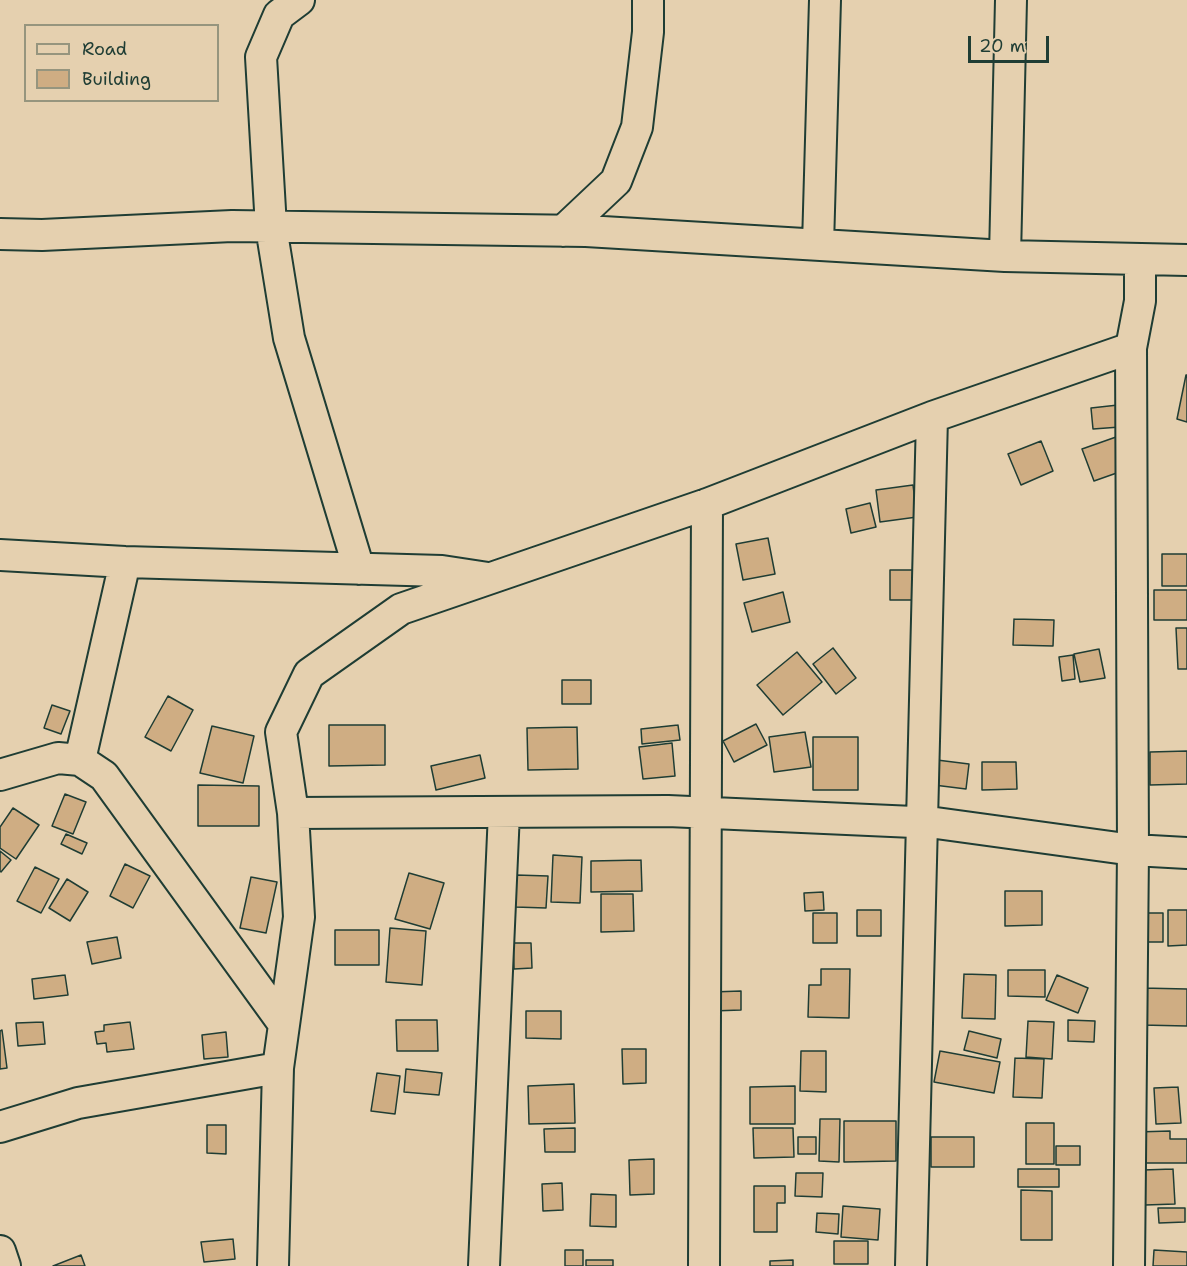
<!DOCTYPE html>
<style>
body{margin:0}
#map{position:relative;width:1187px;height:1266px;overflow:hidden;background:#e5d0af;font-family:"Shantell Sans",sans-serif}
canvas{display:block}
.legend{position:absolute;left:24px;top:24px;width:195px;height:78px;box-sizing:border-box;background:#e5d0af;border:2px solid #96957e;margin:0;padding:8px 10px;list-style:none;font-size:18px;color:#1f3d34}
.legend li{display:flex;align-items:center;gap:12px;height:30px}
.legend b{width:30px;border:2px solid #96957e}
.scale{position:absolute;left:968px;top:36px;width:81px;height:27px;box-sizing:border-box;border:3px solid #1f3d34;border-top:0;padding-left:8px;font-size:18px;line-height:21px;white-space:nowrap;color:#1f3d34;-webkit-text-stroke:4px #e5d0af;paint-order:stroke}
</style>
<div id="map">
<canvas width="1187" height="1266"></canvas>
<ul class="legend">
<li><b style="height:8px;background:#e5d0af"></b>Road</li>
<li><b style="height:16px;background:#cfad83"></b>Building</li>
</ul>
<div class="scale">20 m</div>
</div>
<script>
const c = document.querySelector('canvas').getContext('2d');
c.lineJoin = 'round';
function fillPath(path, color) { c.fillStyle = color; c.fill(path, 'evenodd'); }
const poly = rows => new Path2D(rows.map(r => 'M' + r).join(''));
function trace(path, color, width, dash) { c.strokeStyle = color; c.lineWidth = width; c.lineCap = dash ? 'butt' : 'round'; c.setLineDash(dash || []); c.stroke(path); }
const building = poly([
 [1186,375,1187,375,1187,422,1177,419,1186,375],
 [1118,405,1120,427,1093,429,1091,408,1118,405],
 [1116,437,1128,469,1094,481,1082,449,1116,437],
 [1041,441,1053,471,1021,485,1008,454,1041,441],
 [913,485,917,517,880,522,876,490,913,485],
 [870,503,876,527,851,533,846,509,870,503],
 [768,538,775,574,743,580,736,544,768,538],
 [1162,554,1187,554,1187,586,1162,586,1162,554],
 [890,570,920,570,920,600,890,600,890,570],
 [1154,590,1187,590,1187,620,1154,620,1154,590],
 [783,592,790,622,752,632,744,603,783,592],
 [1014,619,1054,620,1053,646,1013,645,1014,619],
 [1176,628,1187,628,1187,669,1178,669,1176,628],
 [833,648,856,678,836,694,813,664,833,648],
 [1099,649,1105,678,1080,682,1074,654,1099,649],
 [797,652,822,682,783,715,757,685,797,652],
 [1073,655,1075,679,1062,681,1059,657,1073,655],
 [562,680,591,680,591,704,562,704,562,680],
 [168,696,193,710,171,751,145,737,168,696],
 [52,705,70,711,61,734,44,728,52,705],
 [756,724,767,745,734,762,723,741,756,724],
 [329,725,385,725,385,765,329,766,329,725],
 [678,725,680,740,642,744,641,729,678,725],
 [212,726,254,736,243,783,200,773,212,726],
 [577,727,578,769,528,770,527,728,577,727],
 [805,732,811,767,774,772,769,737,805,732],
 [813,737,858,737,858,790,813,790,813,737],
 [672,743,675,776,643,779,639,747,672,743],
 [1187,751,1187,784,1150,785,1150,752,1187,751],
 [480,755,485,778,436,790,431,766,480,755],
 [937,760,969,764,966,789,934,785,937,760],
 [982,762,1016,762,1017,789,982,790,982,762],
 [198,785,259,786,259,826,198,826,198,785],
 [65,794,86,802,73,834,52,826,65,794],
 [13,808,39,825,16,859,0,848,0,827,13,808],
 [66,834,87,843,82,854,61,844,66,834],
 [0,851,11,860,1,872,0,871,0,851],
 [553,855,582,857,580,903,551,902,553,855],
 [641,860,642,891,591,892,591,861,641,860],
 [125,864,150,876,133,908,110,896,125,864],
 [35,867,59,879,41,913,17,901,35,867],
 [409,873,444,883,430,929,395,919,409,873],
 [516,875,548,876,546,908,515,907,516,875],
 [251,877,277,882,266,933,240,928,251,877],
 [67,879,88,892,70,921,49,908,67,879],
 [1005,891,1042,891,1042,925,1005,926,1005,891],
 [823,892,824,910,805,911,804,893,823,892],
 [601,894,633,894,634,931,601,932,601,894],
 [857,910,881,910,881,936,857,936,857,910],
 [1168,910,1187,910,1187,945,1168,946,1168,910],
 [813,913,837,913,837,943,813,943,813,913],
 [1139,913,1163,913,1163,942,1140,942,1139,913],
 [390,928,426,931,422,985,386,982,390,928],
 [335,930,379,930,379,965,335,965,335,930],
 [117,937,121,958,92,964,87,942,117,937],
 [513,943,531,943,532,968,514,969,513,943],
 [821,969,850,969,849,1018,808,1017,809,985,821,985,821,969],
 [1008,970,1045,970,1045,997,1008,996,1008,970],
 [964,974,996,975,995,1019,962,1018,964,974],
 [65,975,68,995,34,999,32,979,65,975],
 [1057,975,1088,988,1078,1013,1046,1000,1057,975],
 [1142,988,1187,989,1187,1026,1141,1025,1142,988],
 [741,991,741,1010,712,1011,712,992,741,991],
 [526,1011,561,1011,561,1039,526,1038,526,1011],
 [396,1020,437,1020,438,1051,397,1051,396,1020],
 [1068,1020,1095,1021,1094,1042,1068,1041,1068,1020],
 [1028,1021,1054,1022,1052,1059,1026,1057,1028,1021],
 [43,1022,45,1044,18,1046,16,1023,43,1022],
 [130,1022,134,1049,107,1052,106,1043,97,1044,95,1032,104,1031,104,1025,130,1022],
 [2,1030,7,1068,0,1069,0,1031,2,1030],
 [969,1031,1001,1039,997,1058,964,1050,969,1031],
 [226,1032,228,1057,204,1059,202,1035,226,1032],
 [622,1049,646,1049,646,1083,623,1084,622,1049],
 [801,1051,826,1051,826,1092,800,1091,801,1051],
 [940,1051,1000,1062,994,1093,934,1082,940,1051],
 [1015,1058,1044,1059,1042,1098,1013,1097,1015,1058],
 [406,1069,442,1073,439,1095,404,1092,406,1069],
 [377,1073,400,1076,395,1114,371,1111,377,1073],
 [574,1084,575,1123,529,1124,528,1086,574,1084],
 [795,1086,795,1124,750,1124,750,1087,795,1086],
 [1178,1087,1181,1123,1156,1124,1154,1088,1178,1087],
 [820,1119,840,1119,839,1162,819,1161,820,1119],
 [844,1121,896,1121,896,1161,844,1162,844,1121],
 [1026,1123,1054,1123,1054,1164,1026,1164,1026,1123],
 [207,1125,226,1125,226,1154,207,1153,207,1125],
 [575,1128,575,1152,545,1152,544,1129,575,1128],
 [753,1128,793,1128,794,1157,754,1158,753,1128],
 [1170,1131,1170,1139,1187,1139,1187,1163,1137,1163,1136,1132,1170,1131],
 [798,1137,816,1137,816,1154,798,1154,798,1137],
 [931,1137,974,1137,974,1167,931,1167,931,1137],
 [1056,1146,1080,1146,1080,1165,1056,1165,1056,1146],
 [654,1159,654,1194,630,1195,629,1160,654,1159],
 [1018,1169,1059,1169,1059,1187,1018,1187,1018,1169],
 [1173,1169,1175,1204,1145,1205,1143,1170,1173,1169],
 [796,1173,823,1173,822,1197,795,1196,796,1173],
 [562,1183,563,1210,543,1211,542,1184,562,1183],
 [754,1186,785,1186,785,1203,777,1203,777,1232,754,1232,754,1186],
 [1021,1190,1052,1191,1052,1240,1021,1240,1021,1190],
 [591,1194,616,1195,616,1227,590,1226,591,1194],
 [843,1206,880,1209,878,1240,841,1237,843,1206],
 [1158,1208,1185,1208,1185,1222,1159,1223,1158,1208],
 [817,1213,839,1214,838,1234,816,1232,817,1213],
 [233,1239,235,1259,204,1262,201,1242,233,1239],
 [834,1241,868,1241,868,1264,834,1264,834,1241],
 [565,1250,583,1250,583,1266,565,1266,565,1250],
 [1154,1250,1187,1252,1187,1266,1153,1266,1154,1250],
 [81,1255,85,1266,53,1266,81,1255],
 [586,1260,613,1260,613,1266,586,1266,586,1260],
 [793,1260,793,1266,770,1266,770,1261,793,1260]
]);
fillPath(building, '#cfad83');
trace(building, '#1f3d34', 1.5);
const minor = poly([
 [299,0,279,15,261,57,271,227,289,338,359,569],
 [563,231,616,181,637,127,648,32,648,0],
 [0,234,42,235,232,226,586,231,1005,256,1187,260],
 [818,245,825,0],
 [1005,256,1011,0],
 [0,555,125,562,442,571,488,578],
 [80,760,125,562],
 [0,775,58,758,80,760,104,776,283,1023],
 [293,813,668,811,936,823,1133,850,1187,853],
 [0,1127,78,1103,278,1068],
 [0,1251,5,1266],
 [273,1266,278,1068,299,917,293,813,281,732,309,674,401,609,707,504,932,417,1131,348],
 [484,1266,504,812],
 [704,1266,707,504],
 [911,1266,932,417],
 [1129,1266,1133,850,1131,348,1140,301,1140,259]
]);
trace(minor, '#1f3d34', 34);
trace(minor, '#e5d0af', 30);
</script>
